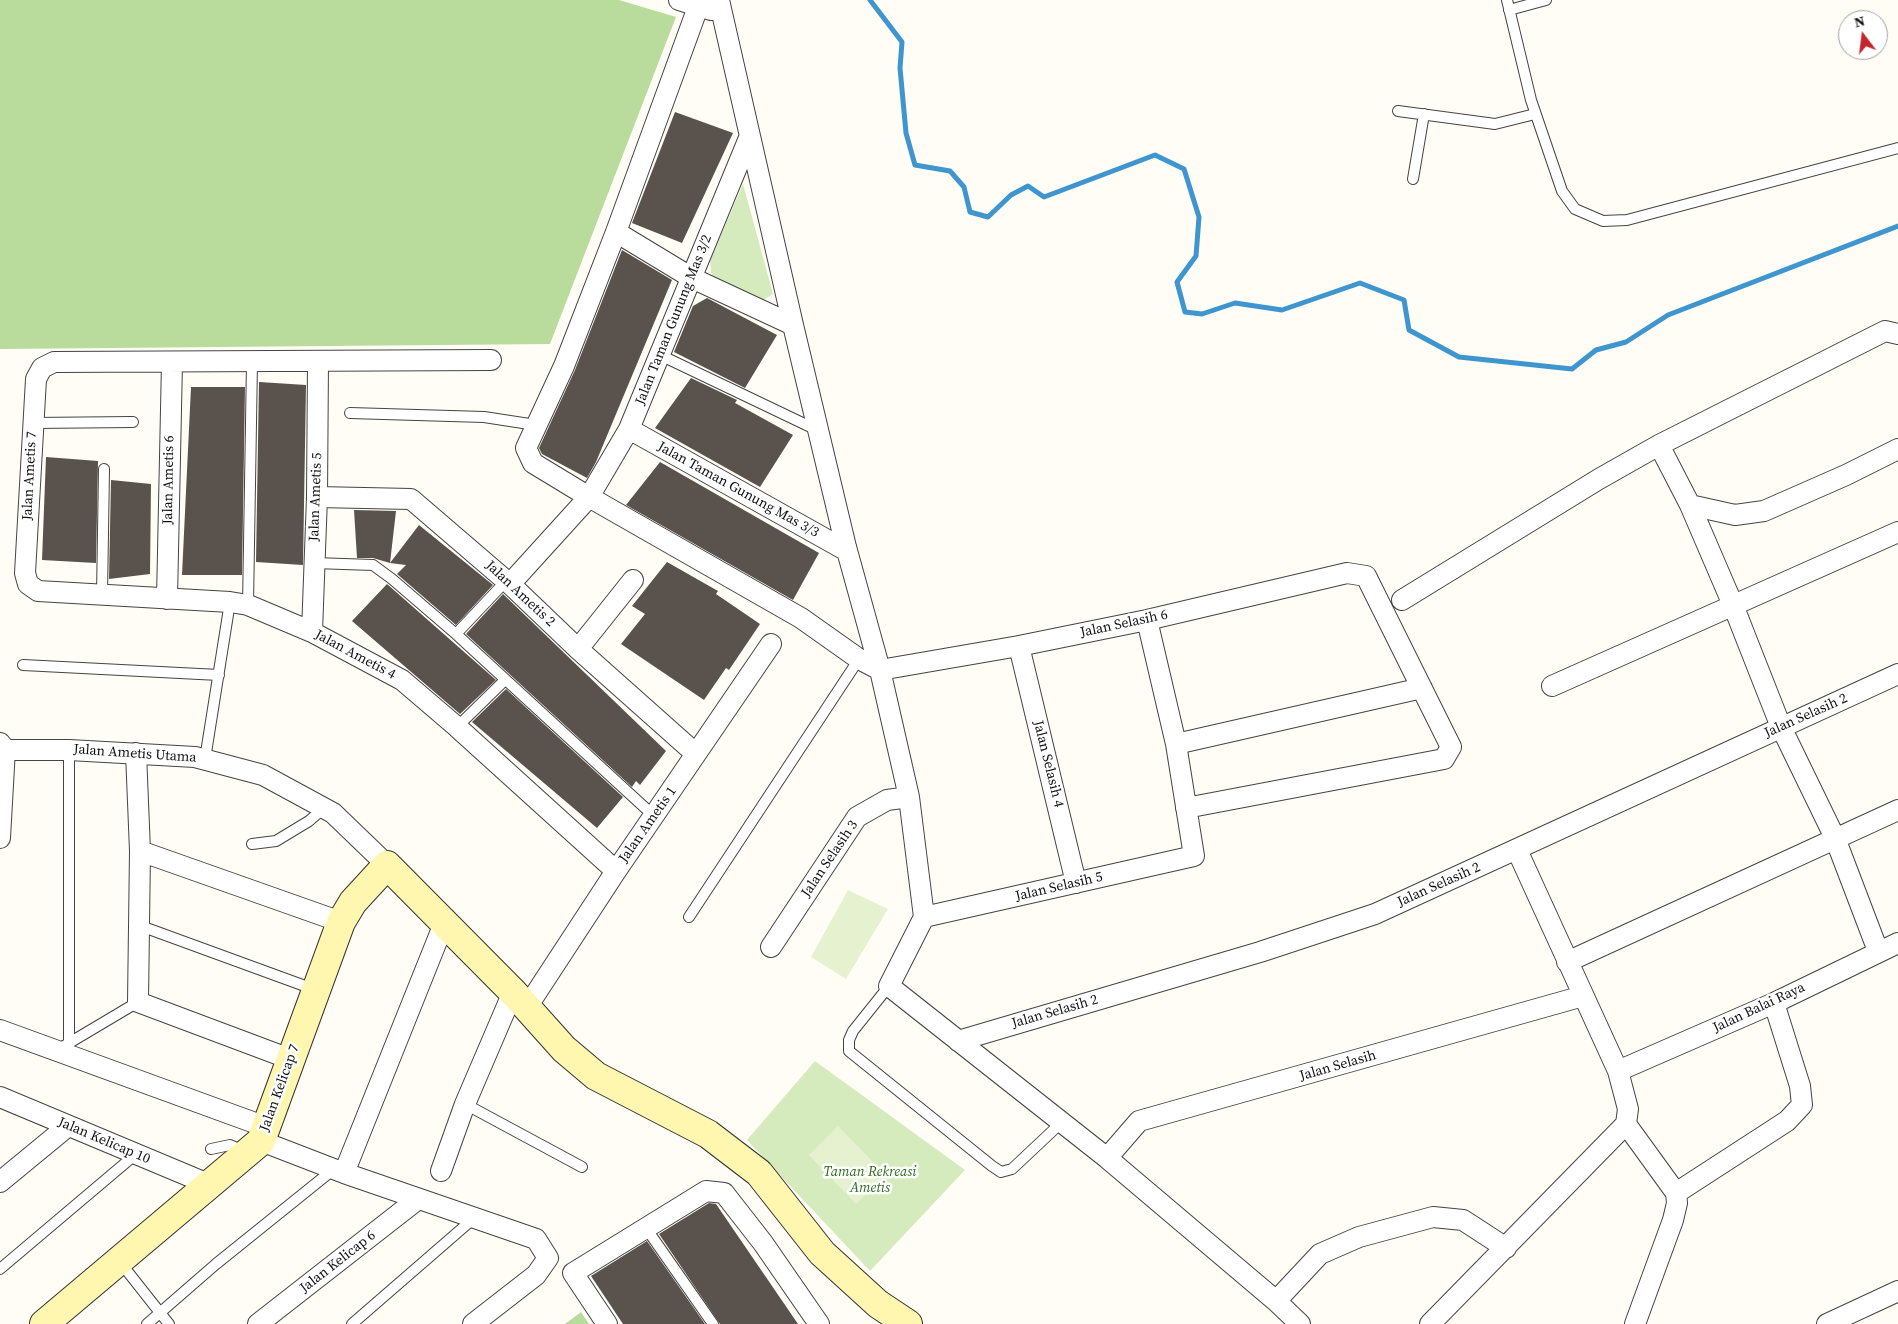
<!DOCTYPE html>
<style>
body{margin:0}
#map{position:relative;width:1898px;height:1324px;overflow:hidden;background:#fffdf5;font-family:"Source Serif 4",serif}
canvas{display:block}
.north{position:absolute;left:1838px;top:10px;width:50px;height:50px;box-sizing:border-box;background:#fff;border:1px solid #a0a0a0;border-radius:50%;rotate:345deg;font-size:14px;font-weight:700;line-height:20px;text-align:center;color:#111}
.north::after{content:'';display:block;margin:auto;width:18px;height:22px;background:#c4262e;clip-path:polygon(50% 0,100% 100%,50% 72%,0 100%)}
</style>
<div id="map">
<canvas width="1898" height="1324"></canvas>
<div class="north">N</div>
</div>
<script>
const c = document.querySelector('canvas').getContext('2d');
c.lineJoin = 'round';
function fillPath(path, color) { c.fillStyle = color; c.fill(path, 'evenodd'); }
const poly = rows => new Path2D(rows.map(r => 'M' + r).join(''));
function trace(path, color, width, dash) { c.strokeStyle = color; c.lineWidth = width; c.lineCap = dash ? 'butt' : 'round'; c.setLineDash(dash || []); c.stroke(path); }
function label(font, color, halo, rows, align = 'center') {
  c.font = font + ' "Source Serif 4",serif'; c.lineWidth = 5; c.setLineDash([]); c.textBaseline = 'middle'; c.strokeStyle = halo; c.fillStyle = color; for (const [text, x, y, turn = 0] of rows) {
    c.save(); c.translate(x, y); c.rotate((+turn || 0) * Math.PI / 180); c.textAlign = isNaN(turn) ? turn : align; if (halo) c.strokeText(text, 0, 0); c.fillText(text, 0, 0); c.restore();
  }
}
fillPath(poly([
 [743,184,773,294,760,302,712,278,710,261],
 [815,1061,965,1170,870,1271,747,1140]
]), '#d5ebbd');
fillPath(poly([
 [0,0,619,0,676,17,550,344,0,349],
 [581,1312,589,1324,565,1324]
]), '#b9dc9c');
fillPath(poly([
 [848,890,888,909,846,979,811,957],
 [838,1126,886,1175,856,1204,809,1155]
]), '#e6f2cf');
trace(poly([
 [870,0,902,42,900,68,906,133,915,165,950,171,964,187,970,212,988,217,1011,195,1028,186,1044,197,1155,155,1184,169,1199,217,1196,256,1177,282,1185,312,1202,314,1235,303,1282,310,1360,283,1404,300,1409,330,1459,357,1572,369,1596,350,1626,342,1668,315,1898,226]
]), '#3f96cf', 5);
fillPath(poly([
 [675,112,733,133,682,243,632,223],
 [622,250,672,280,596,462,587,478,542,454,539,448,575,370],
 [707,298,777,335,745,388,674,352,693,306],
 [691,378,737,400,735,403,793,435,760,487,655,428],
 [259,382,306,385,303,565,256,562],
 [191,387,245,387,242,575,182,575],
 [46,457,98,461,96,563,42,560],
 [660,462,819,553,793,600,626,505],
 [111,480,151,484,150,574,109,579],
 [354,510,396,511,390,563,373,558,357,558],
 [419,525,493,585,456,625,397,574,406,565,390,563],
 [667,562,718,591,716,594,760,624,729,670,726,668,704,700,621,644,645,614,632,606],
 [387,584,496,680,460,714,352,621],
 [503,594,666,751,640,785,636,781,632,787,466,634],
 [506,689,623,797,597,828,472,722],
 [709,1203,716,1204,798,1324,720,1324,659,1234],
 [647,1241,705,1324,623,1324,591,1276]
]), '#5a524d');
const lane = poly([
 [1507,0,1531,100,1562,191,1575,209,1603,221,1627,220,1898,148],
 [1509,10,1546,0],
 [1398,111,1495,124,1535,114],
 [1413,179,1424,114],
 [660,355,817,430],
 [350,413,484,417,536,425],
 [33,423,133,422],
 [314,563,373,565,392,579,456,634,655,817],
 [102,596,104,469],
 [248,605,252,362],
 [456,634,506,581],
 [23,665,219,675],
 [457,727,505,680],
 [205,759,230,602],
 [252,844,276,841,309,821,324,808],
 [689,917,859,659],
 [138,925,316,990],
 [889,986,853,1031,849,1040,849,1051,992,1166,1001,1172,1012,1169,1062,1122],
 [69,1043,69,750],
 [64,1046,138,1002],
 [465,1104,582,1167],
 [211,1149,230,1145,237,1148,241,1156],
 [646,1228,713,1324],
 [120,1262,169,1324],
 [0,1269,136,1154],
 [147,1324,216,1264,334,1169],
 [352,1324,473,1219]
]);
const street = poly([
 [679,0,711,10],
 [719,0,793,325,846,547,880,670,909,797,924,917,889,986,1107,1158,1276,1301,1300,1324],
 [698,7,616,232,564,366,526,448,533,463,589,497,801,618,859,659,880,670,1019,646,1147,620,1347,573,1366,576,1451,747,1444,759,1186,808],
 [616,232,692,278,793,325],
 [491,360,54,362,42,368,36,379,25,573,28,584,38,591,230,602,248,605,312,632,402,680,457,727,616,871],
 [629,429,847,551],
 [1659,445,1690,505,1733,605,1781,727,1835,838,1878,951],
 [317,497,411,499,510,584,578,649,696,754],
 [1690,505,1735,515,1764,511,1846,475,1898,449],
 [510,584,589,497,629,429,749,138],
 [167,599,172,362],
 [1402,600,1599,479,1659,445,1885,331,1898,334],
 [312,632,317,497,318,362],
 [1019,646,1076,883],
 [578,649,633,580],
 [1552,686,1898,532],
 [0,743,5,749,0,838],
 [1176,744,1422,688],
 [0,750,69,750,195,757,263,775,333,813,387,865],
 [136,753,140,851,138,1002,290,1059],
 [140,851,341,922],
 [924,917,1194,856,1176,744,1147,620],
 [771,947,857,817,887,800,909,797],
 [1567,962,1898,810],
 [527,1007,616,871,771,644],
 [0,1030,266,1127],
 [958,1041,1260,952,1375,914,1898,674],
 [1618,1071,1774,1003,1898,943],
 [0,1097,208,1184],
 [1626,1124,1676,1193,1677,1203,1673,1220,1635,1324],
 [261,1141,344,1173,536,1239,548,1258,536,1275,473,1324],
 [1107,1158,1139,1121,1583,996],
 [441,1171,465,1104,513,992],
 [344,1173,445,921],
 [0,1182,68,1126],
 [1676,1193,1787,1121,1802,1105,1800,1086,1774,1003],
 [1276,1301,1320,1254,1359,1237,1433,1217,1463,1220,1506,1248],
 [258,1324,418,1199],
 [607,1324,573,1273,706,1191,724,1193,763,1243,819,1324],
 [1430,1324,1626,1124,1628,1109,1618,1071,1517,850],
 [1827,1324,1898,1291]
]);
const secondary = poly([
 [44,1324,261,1141,341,922,353,902,387,865,513,992,564,1049,596,1076,708,1134,759,1173,822,1253,878,1304,908,1324]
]);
trace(lane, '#444', 12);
trace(street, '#444', 22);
trace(secondary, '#333', 30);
trace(lane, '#fff', 10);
trace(street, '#fff', 20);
trace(secondary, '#fff6b0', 28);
label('14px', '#111', '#fff', [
 ["Jalan Taman Gunung Mas 3/2",674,320,-68],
 ["Jalan Ametis 7",30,476,-87],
 ["Jalan Ametis 6",169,480,-89],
 ["Jalan Taman Gunung Mas 3/3",738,490,29],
 ["Jalan Ametis 5",316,497,-88],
 ["Jalan Ametis 2",520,594,43],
 ["Jalan Selasih 6",1124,624,-12],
 ["Jalan Ametis 4",355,655,28],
 ["Jalan Selasih 2",1806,716,-24],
 ["Jalan Ametis Utama",135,754,4],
 ["Jalan Selasih 4",1048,764,76],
 ["Jalan Ametis 1",648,825,-55],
 ["Jalan Selasih 3",830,859,-56],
 ["Jalan Selasih 2",1439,885,-24],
 ["Jalan Selasih 5",1059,887,-13],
 ["Jalan Balai Raya",1759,1008,-25],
 ["Jalan Selasih 2",1055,1012,-16],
 ["Jalan Selasih",1338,1066,-16],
 ["Jalan Kelicap 7",280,1088,-70],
 ["Jalan Kelicap 10",104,1141,23],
 ["Jalan Kelicap 6",338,1262,-38]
]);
label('italic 14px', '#2f6b1f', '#fff', [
 ["Taman Rekreasi",870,1172],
 ["Ametis",870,1188]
]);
</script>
